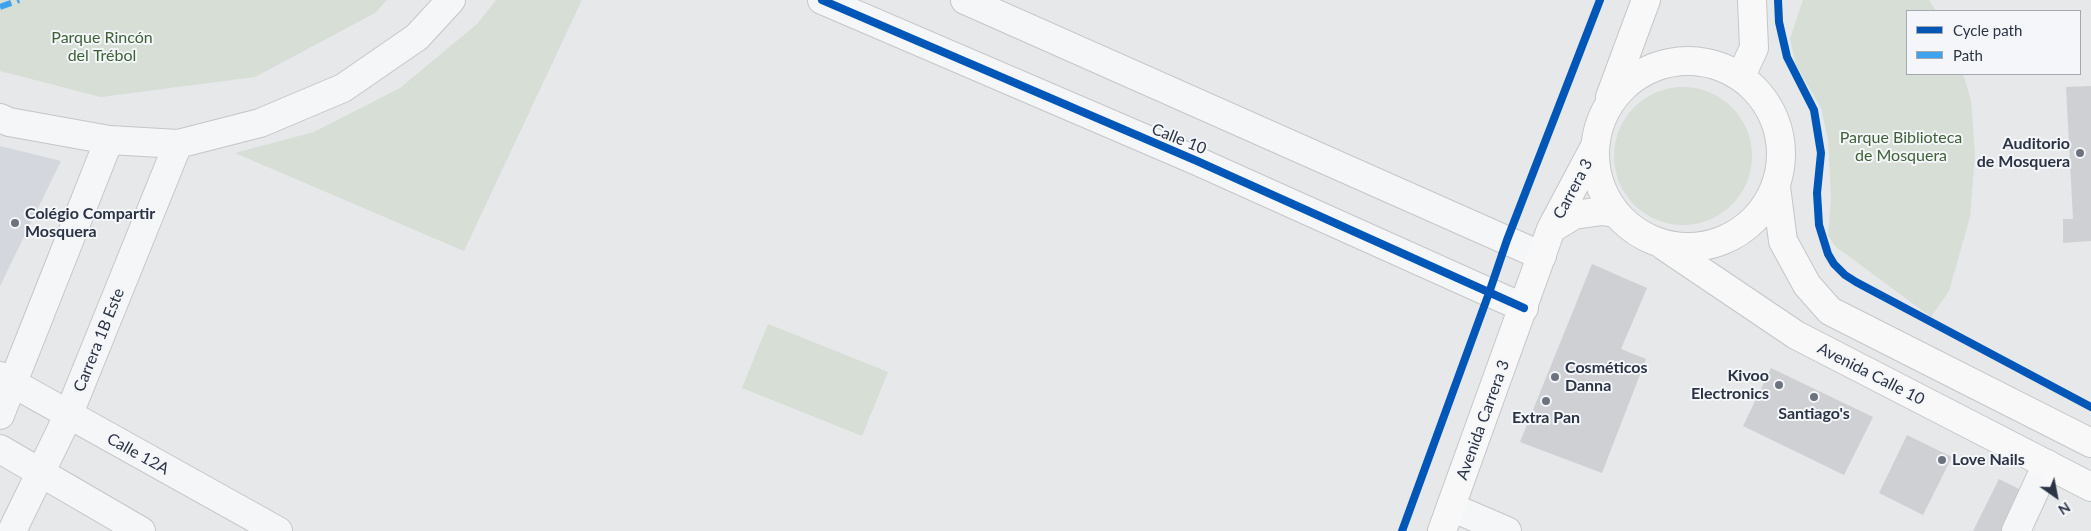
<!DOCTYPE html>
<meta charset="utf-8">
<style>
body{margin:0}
#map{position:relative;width:2091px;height:531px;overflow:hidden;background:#e6e8ea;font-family:Lato,sans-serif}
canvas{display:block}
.legend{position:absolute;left:1906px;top:10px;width:175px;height:65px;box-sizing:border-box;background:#f4f6f9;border:1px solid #a4a8b1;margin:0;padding:6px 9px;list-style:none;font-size:15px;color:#2b3445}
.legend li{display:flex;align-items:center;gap:10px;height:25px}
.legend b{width:25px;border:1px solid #a4a8b1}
.north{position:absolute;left:2031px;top:471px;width:50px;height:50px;-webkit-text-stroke:4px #f4f6f9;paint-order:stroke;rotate:147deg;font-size:14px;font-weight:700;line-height:20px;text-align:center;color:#2b3445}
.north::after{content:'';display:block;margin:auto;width:18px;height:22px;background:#2b3445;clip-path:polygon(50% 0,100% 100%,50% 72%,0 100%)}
</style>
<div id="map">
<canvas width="2091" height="531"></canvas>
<ul class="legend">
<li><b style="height:6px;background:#0057b8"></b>Cycle path</li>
<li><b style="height:6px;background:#3ea3ec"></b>Path</li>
</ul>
<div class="north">N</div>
</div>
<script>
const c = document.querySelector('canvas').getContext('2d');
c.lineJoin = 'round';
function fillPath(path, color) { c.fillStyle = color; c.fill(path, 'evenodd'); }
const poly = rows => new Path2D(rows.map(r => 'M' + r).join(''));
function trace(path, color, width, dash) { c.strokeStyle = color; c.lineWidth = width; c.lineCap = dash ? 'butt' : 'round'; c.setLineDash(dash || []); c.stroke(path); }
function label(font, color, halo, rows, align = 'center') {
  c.font = font + ' Lato,sans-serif'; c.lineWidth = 4; c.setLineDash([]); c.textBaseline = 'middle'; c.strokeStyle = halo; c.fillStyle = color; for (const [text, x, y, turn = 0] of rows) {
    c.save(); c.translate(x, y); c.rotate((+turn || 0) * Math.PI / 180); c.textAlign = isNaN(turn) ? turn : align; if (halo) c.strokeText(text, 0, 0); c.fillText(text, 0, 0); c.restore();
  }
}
fillPath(poly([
 [0,146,61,161,0,286]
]), '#d4d7dd');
fillPath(poly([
 [0,0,387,0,375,13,255,77,101,97,0,71],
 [496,0,582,0,464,251,235,153,314,132,400,88,477,24],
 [1803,0,1929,0,1936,11,1907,11,1907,74,1963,74,1971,100,1975,154,1970,217,1949,291,1931,317,1835,246,1828,235,1831,198,1828,139,1821,108,1796,65,1790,39],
 '1614 156a69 69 0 1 1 138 0a69 69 0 1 1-138 0Z',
 [768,324,888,372,862,436,742,388]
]), '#d6ded6');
fillPath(poly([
 [2091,86,2091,241,2063,243,2063,219,2073,219,2066,87],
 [1592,264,1647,288,1621,349,1646,359,1602,473,1520,442],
 [1771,368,1873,417,1844,475,1743,426],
 [1907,435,1952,457,1923,515,1879,493],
 [1999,479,2027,493,2008,531,1973,531]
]), '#ced0d3');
const street = poly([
 [822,0,1197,161,1524,308],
 [965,0,1542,256],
 [0,118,9,122,109,140,178,144,260,123,343,88,417,37,451,0],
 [0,376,278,531],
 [0,415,109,140],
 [0,449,141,531],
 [1451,507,1507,531],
 [12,531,68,416,178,144],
 [2016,531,2047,464]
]);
const secondary = poly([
 '1595 154a93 93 0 1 1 186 0a93 93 0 1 1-186 0Z',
 [1741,76,1754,48,1752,0],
 [1610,97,1646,0],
 [1776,187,1783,241,1807,285,1830,311,2091,443],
 [1551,229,1574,215,1602,211,1615,213],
 [1664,246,1796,335,2091,487],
 [1442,531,1551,229,1594,148]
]);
trace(street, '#c4c6c8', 30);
trace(secondary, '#c4c6c8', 30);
trace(street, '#f5f6f7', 28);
trace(secondary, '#f8f8f8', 28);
trace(poly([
 [0,7,19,0]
]), '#3ea3ec', 6, [12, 6]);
trace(poly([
 [822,0,1197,161,1524,308],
 [1778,0,1779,22,1787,57,1814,110,1821,153,1817,193,1819,225,1828,254,1834,264,1845,275,1856,282,2091,407],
 [1402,531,1489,293,1507,240,1600,0]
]), '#0057b8', 8);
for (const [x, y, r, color] of [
 [2080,153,5,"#6c737f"],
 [15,223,5,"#6c737f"],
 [1555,377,5,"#6c737f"],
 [1779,385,5,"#6c737f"],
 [1814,397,5,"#6c737f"],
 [1546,401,5,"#6c737f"],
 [1942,460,5,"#6c737f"]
]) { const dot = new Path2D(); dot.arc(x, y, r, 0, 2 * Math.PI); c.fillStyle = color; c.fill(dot); trace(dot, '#f4f6f9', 2); }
label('16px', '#3f6138', '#f4f6f9', [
 ["Parque Rincón",102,38],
 ["del Trébol",102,56],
 ["Parque Biblioteca",1901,138],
 ["de Mosquera",1901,156]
]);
label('16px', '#2b3445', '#f4f6f9', [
 ["Calle 10",1179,139,22],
 ["Carrera 3",1573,189,-62],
 ["Carrera 1B Este",99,340,-68],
 ["Avenida Calle 10",1871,374,27],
 ["Avenida Carrera 3",1483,420,-70],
 ["Calle 12A",138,454,29]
]);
label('bold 16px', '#2b3445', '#f4f6f9', [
 ["Auditorio",2070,144,"right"],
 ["de Mosquera",2070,162,"right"],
 ["Colégio Compartir",25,214],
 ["Mosquera",25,232],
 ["Cosméticos",1565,368],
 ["Danna",1565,386],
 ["Kivoo",1769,376,"right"],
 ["Electronics",1769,394,"right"],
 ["Santiago's",1814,414,"center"],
 ["Extra Pan",1546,418,"center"],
 ["Love Nails",1952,460]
], 'left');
</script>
